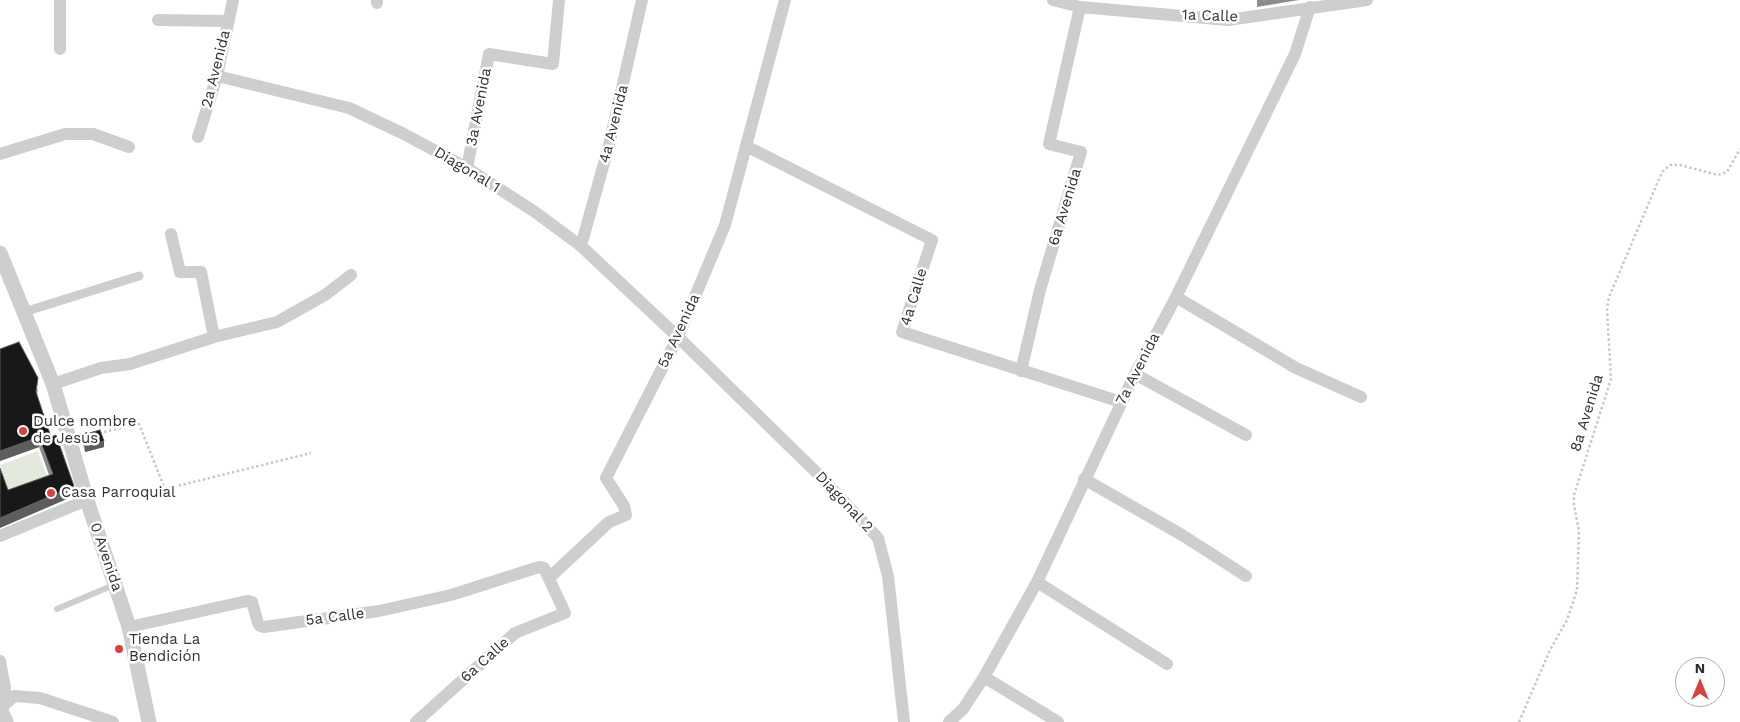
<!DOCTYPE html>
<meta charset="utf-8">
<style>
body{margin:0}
#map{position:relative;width:1740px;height:722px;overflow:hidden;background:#fff;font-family:"Work Sans",sans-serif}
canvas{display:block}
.north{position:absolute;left:1675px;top:657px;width:50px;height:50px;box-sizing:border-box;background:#fff;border:1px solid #adadad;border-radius:50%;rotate:0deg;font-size:14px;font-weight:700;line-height:20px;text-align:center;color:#313131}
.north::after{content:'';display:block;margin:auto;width:18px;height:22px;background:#d94241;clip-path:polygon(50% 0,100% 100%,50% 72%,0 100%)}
</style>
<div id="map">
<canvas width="1740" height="722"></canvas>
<div class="north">N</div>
</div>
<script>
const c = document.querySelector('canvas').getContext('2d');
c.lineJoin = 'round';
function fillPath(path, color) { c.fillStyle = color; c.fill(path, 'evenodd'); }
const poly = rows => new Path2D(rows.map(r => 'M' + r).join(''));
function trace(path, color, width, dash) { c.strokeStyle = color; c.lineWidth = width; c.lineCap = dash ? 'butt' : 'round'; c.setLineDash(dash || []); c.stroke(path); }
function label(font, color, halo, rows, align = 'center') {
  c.font = font + ' "Work Sans",sans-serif'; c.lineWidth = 5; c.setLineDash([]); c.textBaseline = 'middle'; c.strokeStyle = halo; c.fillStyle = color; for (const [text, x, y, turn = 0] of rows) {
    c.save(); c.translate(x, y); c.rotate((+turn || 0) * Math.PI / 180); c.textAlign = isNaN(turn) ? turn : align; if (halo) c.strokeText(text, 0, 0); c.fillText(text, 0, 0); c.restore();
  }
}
fillPath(poly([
 [38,451,50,484,10,497,0,465]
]), '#e3e9dd');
trace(poly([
 [99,433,139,424,165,489,311,453],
 [1519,722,1550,650,1567,620,1577,590,1579,531,1574,505,1574,495,1611,379,1607,310,1609,297,1662,172,1670,165,1680,165,1718,175,1727,172,1740,149]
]), '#c8c8c8', 2.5, [2.5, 2.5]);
trace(poly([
 [57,609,116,584]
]), '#cecece', 6);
trace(poly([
 [24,312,139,276]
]), '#cecece', 9);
trace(poly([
 [60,0,60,49],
 [1053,0,1080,7,1228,20,1367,0],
 [377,3,377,0],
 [158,20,228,21],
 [217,76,349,108,404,134,467,168,535,212,581,246,678,337,819,475,878,538,888,576,904,722],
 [198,137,217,76,233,0],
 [748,147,932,240,902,332,1121,402],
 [0,154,65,134,93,134,129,147],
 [467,168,489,54,553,64,559,0],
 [171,234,180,272,201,272,214,337],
 [581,246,609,145,642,0],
 [1176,297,1296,368,1361,397],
 [1021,371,1040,290,1081,152,1049,144,1080,7],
 [1135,374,1246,435],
 [53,384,101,368,130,364,214,337,277,322,325,295,351,275],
 [1084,479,1182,535,1246,576],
 [0,536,87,500],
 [549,578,609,522,626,515,624,506,606,478,678,337,725,225,785,0],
 [1037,582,1167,664],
 [129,627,247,601,252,602,258,623,260,626,264,627,379,611,451,595,539,567,544,568,565,613,515,633,416,722],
 [0,661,5,688,0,709],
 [984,677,1058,722],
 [0,709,14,696,40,698,113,722],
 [949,722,963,709,984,677,1037,582,1135,374,1176,297,1295,54,1310,7]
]), '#cecece', 12);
trace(poly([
 [0,253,53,384,87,500,129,627,149,722],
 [0,709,6,722]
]), '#cecece', 15);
fillPath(poly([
 [1257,0,1299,0,1257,7],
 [38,388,37,395,51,437,74,496,8,490,49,475,39,447,0,461],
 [82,435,104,447,85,452,82,441]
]), '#8c8c8c');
fillPath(poly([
 [39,437,39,447,0,461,0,451],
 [104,441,104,447,85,452,85,446],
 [74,486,74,496,0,528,0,518]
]), '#5d5d5d');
const building = poly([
 [19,342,38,378,36,392,51,437,56,435,74,486,0,518,0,468,8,490,53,474,39,437,0,451,0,349,19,342],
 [100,430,104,441,85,446,82,435,100,430]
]);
fillPath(building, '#181818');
trace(building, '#5d5d5d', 1);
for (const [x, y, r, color] of [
 [23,431,5,"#d94241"],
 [51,493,5,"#d94241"],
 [119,649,5,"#d94241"]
]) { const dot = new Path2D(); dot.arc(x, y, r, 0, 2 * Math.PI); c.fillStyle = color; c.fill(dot); trace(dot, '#fff', 2); }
label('15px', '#313131', '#fff', [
 ["1a Calle",1210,16,2],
 ["2a Avenida",216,69,-76],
 ["3a Avenida",479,107,-79],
 ["4a Avenida",614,124,-76],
 ["Diagonal 1",467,170,31],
 ["6a Avenida",1065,207,-73],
 ["4a Calle",914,297,-73],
 ["5a Avenida",679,331,-65],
 ["7a Avenida",1138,369,-63],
 ["8a Avenida",1587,413,-73],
 ["Diagonal 2",844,502,47],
 ["0 Avenida",106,557,71],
 ["5a Calle",335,617,-7],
 ["6a Calle",485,660,-42]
]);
label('15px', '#313131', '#fff', [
 ["Dulce nombre",33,422],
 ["de Jesús",33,439],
 ["Casa Parroquial",61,493],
 ["Tienda La",129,640],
 ["Bendición",129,657]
], 'left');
</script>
